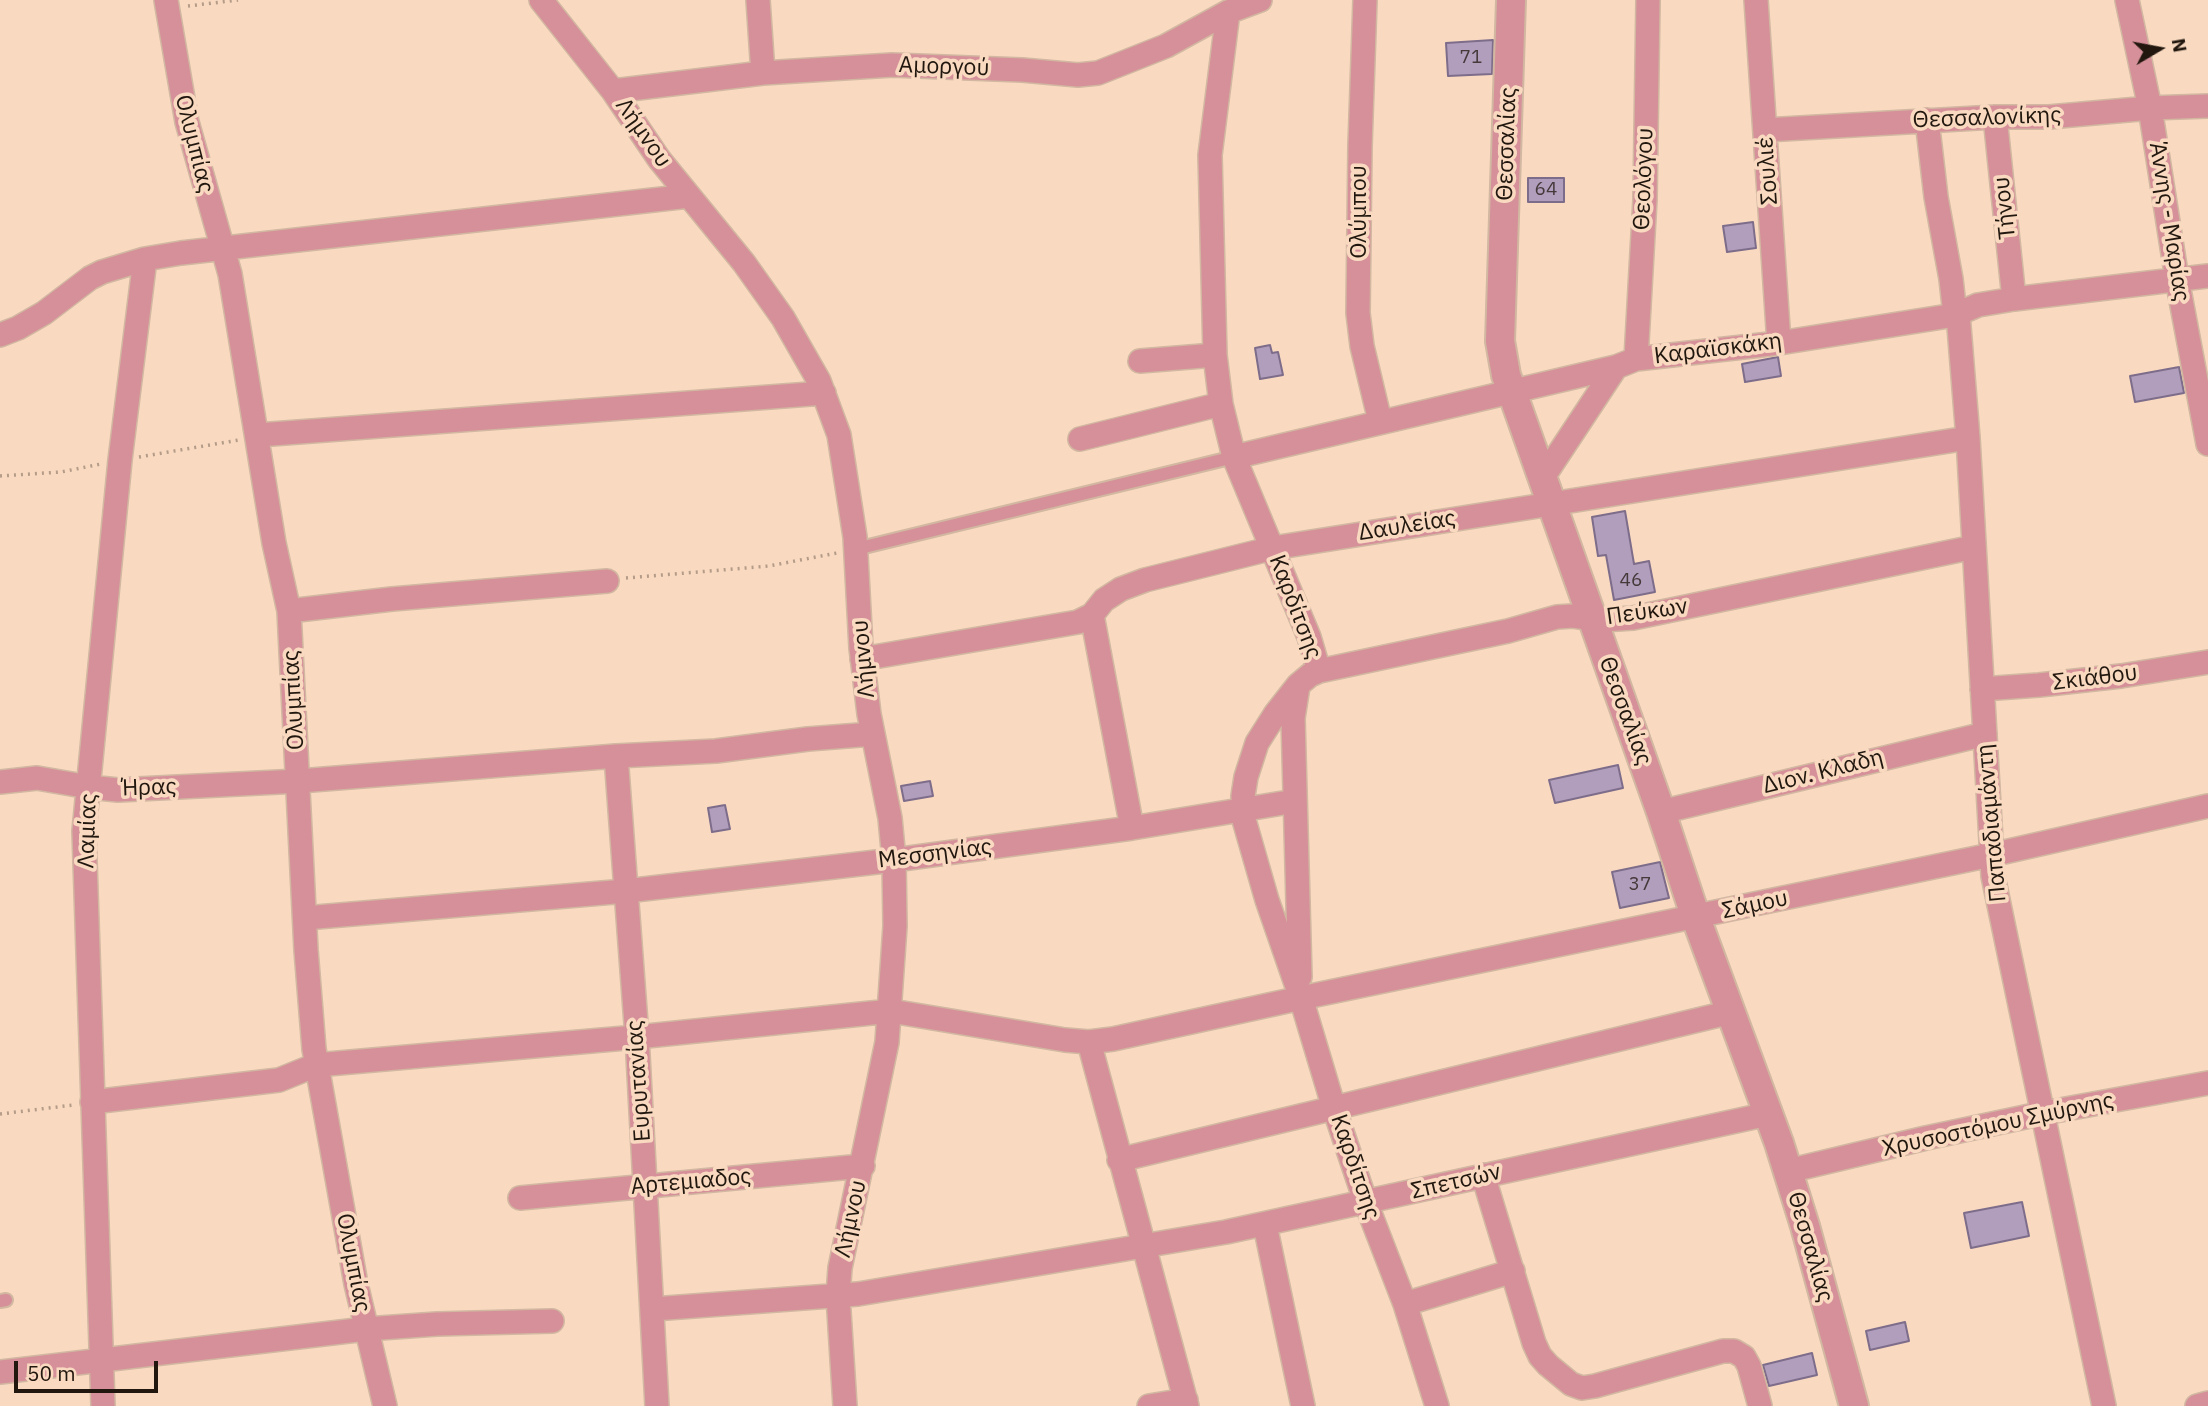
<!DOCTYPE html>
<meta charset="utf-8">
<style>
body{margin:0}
#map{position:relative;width:2208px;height:1406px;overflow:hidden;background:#f9dac1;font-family:"IBM Plex Sans",sans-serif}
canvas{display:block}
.north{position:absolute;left:2124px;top:14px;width:70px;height:70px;-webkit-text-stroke:5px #f9dac1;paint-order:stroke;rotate:80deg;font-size:19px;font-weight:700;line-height:28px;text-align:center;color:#21170e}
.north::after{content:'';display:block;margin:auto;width:24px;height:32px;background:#21170e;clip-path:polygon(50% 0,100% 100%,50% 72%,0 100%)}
.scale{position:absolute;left:14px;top:1361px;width:144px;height:32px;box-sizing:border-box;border:4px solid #21170e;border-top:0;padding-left:9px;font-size:21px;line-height:24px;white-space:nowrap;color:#21170e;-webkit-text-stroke:5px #f9dac1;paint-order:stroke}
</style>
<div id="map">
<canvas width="2208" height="1406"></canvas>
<div class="north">N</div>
<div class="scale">50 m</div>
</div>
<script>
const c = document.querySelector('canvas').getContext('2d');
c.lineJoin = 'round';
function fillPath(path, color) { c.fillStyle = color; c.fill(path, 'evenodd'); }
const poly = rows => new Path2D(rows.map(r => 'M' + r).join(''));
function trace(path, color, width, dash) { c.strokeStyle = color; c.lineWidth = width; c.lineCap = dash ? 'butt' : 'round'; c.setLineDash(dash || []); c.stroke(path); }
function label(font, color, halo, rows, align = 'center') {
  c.font = font + ' "IBM Plex Sans",sans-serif'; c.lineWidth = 7; c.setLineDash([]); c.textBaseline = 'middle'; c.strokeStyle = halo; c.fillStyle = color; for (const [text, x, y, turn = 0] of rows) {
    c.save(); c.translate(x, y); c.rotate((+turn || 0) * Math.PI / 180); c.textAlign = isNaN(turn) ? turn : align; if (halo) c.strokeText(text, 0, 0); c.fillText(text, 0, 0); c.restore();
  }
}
const building = poly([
 [1493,40,1492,74,1448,76,1446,43,1493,40],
 [1528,178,1564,178,1564,202,1528,202,1528,178],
 [1753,222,1756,248,1727,252,1723,226,1753,222],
 [1270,345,1272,353,1278,352,1283,375,1260,379,1255,348,1270,345],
 [1778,357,1781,376,1745,382,1742,364,1778,357],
 [2179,367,2184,393,2135,402,2130,376,2179,367],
 [1625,511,1634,564,1649,561,1655,592,1614,600,1606,555,1598,556,1592,517,1625,511],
 [1618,765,1623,788,1555,803,1549,780,1618,765],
 [930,781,933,796,904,801,901,786,930,781],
 [725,805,730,829,712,832,708,808,725,805],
 [1660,862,1669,898,1620,908,1612,872,1660,862],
 [2022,1202,2029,1236,1971,1248,1964,1213,2022,1202],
 [1905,1322,1909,1341,1870,1350,1866,1331,1905,1322],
 [1812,1353,1817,1375,1769,1386,1763,1365,1812,1353]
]);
fillPath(building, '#b19ebd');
trace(building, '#7e6d8a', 2);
const service = poly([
 [856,549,1234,457],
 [0,1301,6,1300]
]);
const minor = poly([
 [166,0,187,122,230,274,274,543,289,611,306,950,314,1049,356,1284,385,1406],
 [541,0,613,91,659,159,744,263,783,318,819,381,839,435,855,537,861,648,869,714,890,818,894,860,895,926,887,1042,840,1268,838,1296,845,1406],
 [758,0,763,73],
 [1365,0,1360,146,1358,313,1362,346,1380,421],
 [1756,0,1779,343],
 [2127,0,2150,108,2177,279,2208,444],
 [1228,12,1210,155,1215,355,1221,404,1234,457,1309,637,1319,671,1310,675,1298,685,1276,713,1257,743,1246,777,1243,796,1244,820,1267,900,1301,998,1334,1108,1366,1203,1405,1304,1437,1406],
 [613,91,763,73,892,65,1022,70,1078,75,1098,73,1166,46,1228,12,1260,0],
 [1995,117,2014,299],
 [1927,120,1936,197,1951,279,1955,315],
 [1765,130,1995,117,2049,117,2150,108,2208,106],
 [1958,314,1968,438,1993,876,2104,1406],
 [0,335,18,328,44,313,90,278,102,272,145,259,181,253,689,196],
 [1636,359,1645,199,1648,0],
 [1140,361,1215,355],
 [258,435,824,393],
 [1080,439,1221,404],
 [1234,457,1616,367,1636,359,1779,343,1955,315,1978,305,2014,299,2208,276],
 [1542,479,1616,367],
 [289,611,392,599,607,581],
 [1092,615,1132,828],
 [862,659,1078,622,1092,615,1104,600,1121,589,1145,580,1273,548,1968,438],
 [1319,671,1508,631,1557,617,1573,616,1602,620,1633,618,1974,547],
 [1298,686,1293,718,1300,977],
 [1982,689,2039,685,2121,676,2208,662],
 [616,756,637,1037,657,1406],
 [0,782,37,778,89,787,118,790,299,781,616,756,716,751,808,739,873,734],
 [1661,812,1985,734],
 [305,918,626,891,894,860,1132,828,1295,801],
 [1089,1042,1187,1406],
 [92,1102,279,1080,316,1065,637,1037,891,1011,1065,1040,1089,1042,1113,1039,1301,998,1991,855,2208,806],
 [1119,1160,1731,1012],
 [1788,1171,1926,1138,2044,1113,2208,1083],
 [1483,1175,1534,1343,1540,1356,1548,1365,1571,1384,1582,1388,1595,1386,1723,1351,1734,1351,1744,1357,1749,1366,1760,1406],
 [520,1198,863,1166],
 [1265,1225,1303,1406],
 [1405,1304,1513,1271],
 [653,1309,858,1294,1226,1232,1768,1114],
 [0,1372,366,1329,437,1324,552,1321],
 [103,1406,84,831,120,460,145,259],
 [1149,1406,1186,1400],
 [2197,1406,2208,1403]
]);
const tertiary = poly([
 [1511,0,1500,341,1506,375,1661,812,1696,918,1779,1143,1805,1226,1854,1406]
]);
trace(service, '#d2b7a1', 16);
trace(minor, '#d2b7a1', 26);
trace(tertiary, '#d2b7a1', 32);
trace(poly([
 [188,6,238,0],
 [139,457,239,440],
 [0,476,61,472,101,464],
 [626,578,769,566,837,553],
 [0,1114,73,1105]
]), '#b59c88', 3.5, [2, 5]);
trace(service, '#d59099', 12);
trace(minor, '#d59099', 23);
trace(tertiary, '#d59099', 28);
label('19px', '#45393a', null, [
 ["71",1471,58],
 ["64",1546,190],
 ["46",1631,581],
 ["37",1640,885]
]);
label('23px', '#21170e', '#f9dac1', [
 ["Αμοργού",944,67,2],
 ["Θεσσαλονίκης",1987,118,-2],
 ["Λήμνου",643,133,55],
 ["Ολυμπίας",194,144,76],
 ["Θεσσαλίας",1507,144,-88],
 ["Σουλιέ",1768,171,-94],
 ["Θεολόγου",1644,179,-88],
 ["Τήνου",2005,208,-96],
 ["Ολύμπου",1359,212,-90],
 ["Άννης - Μαρίας",2169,222,81],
 ["Καραϊσκάκη",1718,349,-7],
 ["Δαυλείας",1407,526,-9],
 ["Καρδίτσης",1295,607,69],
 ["Πεύκων",1647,612,-8],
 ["Λήμνου",864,659,-95],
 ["Σκιάθου",2095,678,-7],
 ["Ολυμπίας",294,700,-93],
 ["Θεσσαλίας",1625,711,70],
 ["Διον. Κλαδη",1823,772,-14],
 ["Ήρας",149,788,-2],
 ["Παπαδιαμάντη",1992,823,-95],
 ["Λαμίας",88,831,-88],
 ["Μεσσηνίας",935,854,-7],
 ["Σάμου",1755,905,-12],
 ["Ευρυτανίας",639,1081,-94],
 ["Χρυσοστόμου Σμύρνης",1998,1125,-12],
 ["Καρδίτσης",1355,1167,71],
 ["Αρτεμιαδος",691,1182,-5],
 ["Σπετσών",1456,1182,-13],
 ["Λήμνου",851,1219,-78],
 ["Θεσσαλίας",1810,1247,74],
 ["Ολυμπίας",353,1263,79]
]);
</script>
